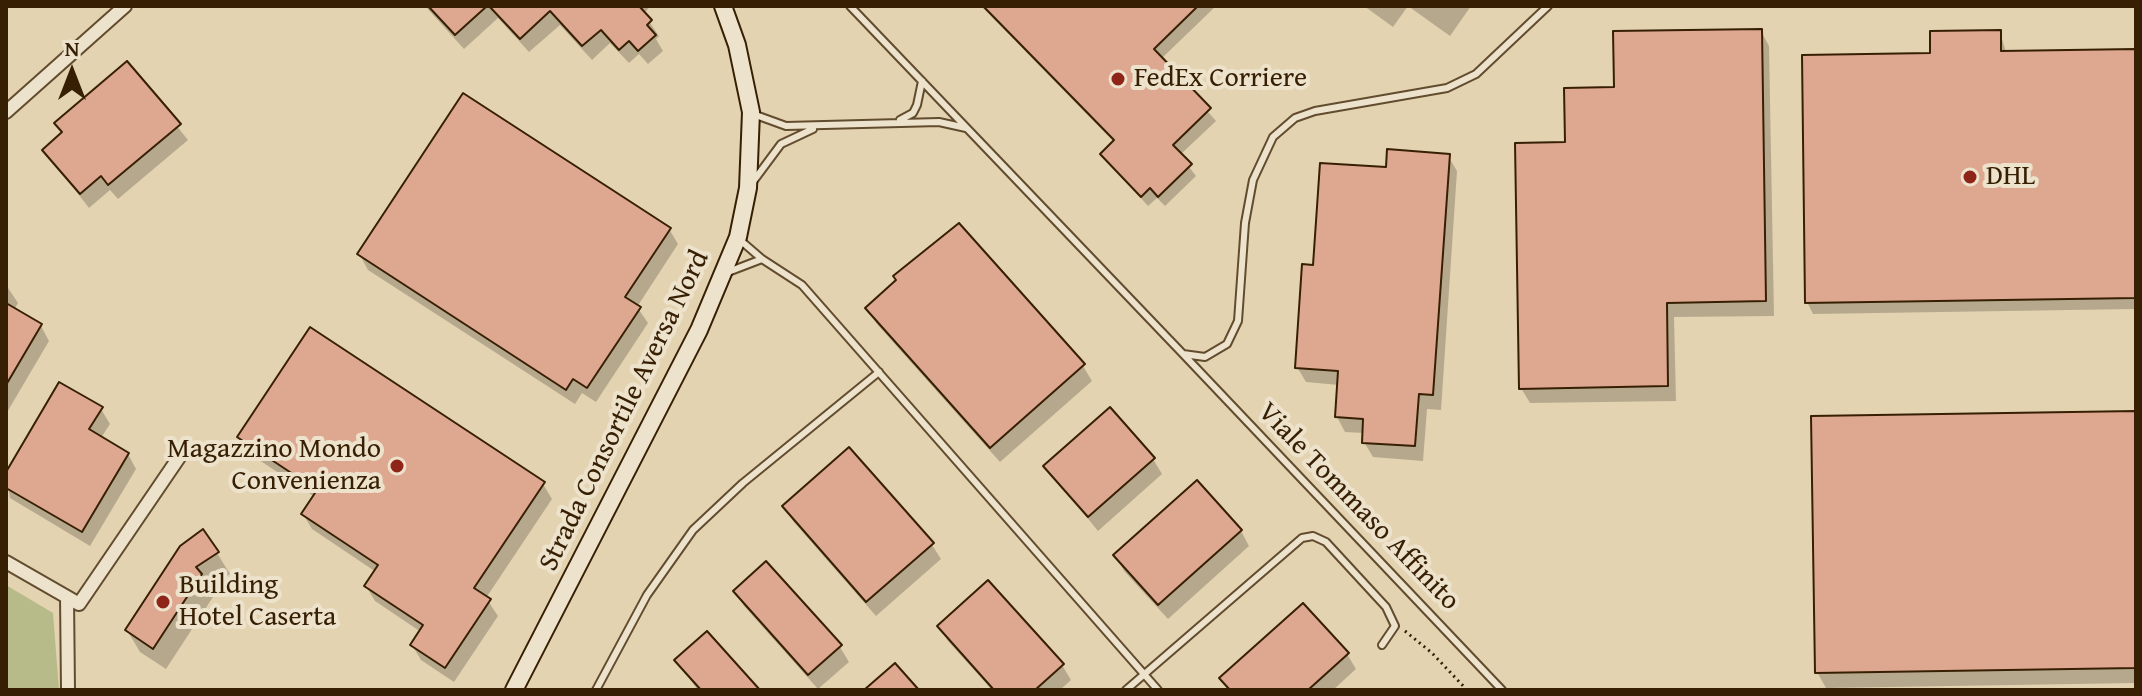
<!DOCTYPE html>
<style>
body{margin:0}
#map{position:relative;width:2142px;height:696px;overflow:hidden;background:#e4d3b1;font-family:"Gentium Book Plus",serif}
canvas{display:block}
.frame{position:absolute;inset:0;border:8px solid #371f03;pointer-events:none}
.north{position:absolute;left:32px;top:32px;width:80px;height:80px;-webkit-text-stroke:6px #ede2cc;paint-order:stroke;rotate:0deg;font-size:22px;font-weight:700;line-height:32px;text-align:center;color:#371f03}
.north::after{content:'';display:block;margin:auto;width:28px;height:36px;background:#371f03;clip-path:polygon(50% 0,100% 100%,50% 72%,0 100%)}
</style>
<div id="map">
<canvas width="2142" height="696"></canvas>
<div class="frame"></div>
<div class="north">N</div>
</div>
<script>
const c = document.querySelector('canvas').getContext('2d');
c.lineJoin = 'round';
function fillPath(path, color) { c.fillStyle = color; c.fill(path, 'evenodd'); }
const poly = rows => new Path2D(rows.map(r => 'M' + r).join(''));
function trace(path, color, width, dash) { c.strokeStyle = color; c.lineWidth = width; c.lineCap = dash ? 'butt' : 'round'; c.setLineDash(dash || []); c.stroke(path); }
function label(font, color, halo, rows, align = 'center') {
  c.font = font + ' "Gentium Book Plus",serif'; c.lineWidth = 8; c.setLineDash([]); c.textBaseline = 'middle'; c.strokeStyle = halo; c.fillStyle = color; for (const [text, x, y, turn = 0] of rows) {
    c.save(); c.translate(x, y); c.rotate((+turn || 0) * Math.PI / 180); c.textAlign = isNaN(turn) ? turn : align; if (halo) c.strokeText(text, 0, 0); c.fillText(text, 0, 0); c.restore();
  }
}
fillPath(poly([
 [6,585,53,613,59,690,6,690]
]), '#b7bb8a');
fillPath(poly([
 [425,6,650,6,644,14,659,36,656,39,663,51,648,64,639,54,629,63,610,43,592,60,560,25,529,52,498,18,464,49],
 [981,6,1216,6,1161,59,1216,121,1180,155,1196,176,1165,206,1157,198,1148,206,1102,155,1115,143],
 [1364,6,1471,6,1450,36,1408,6,1393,27],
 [1761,31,1769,46,1774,316,1674,317,1676,401,1530,403,1521,388,1567,144,1616,89],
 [2000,32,2006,52,2136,51,2136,309,1813,314,1807,302,1932,55],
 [127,64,188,140,118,199,110,190,89,208,44,150,63,134,56,123],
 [1448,156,1457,171,1441,410,1427,409,1423,461,1373,457,1364,442,1364,433,1345,432,1337,417,1339,385,1306,382,1297,367,1315,267,1388,169],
 [959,226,1083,366,1092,381,1000,462,876,323,867,308],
 [669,229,678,244,637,307,648,323,596,402,582,393,575,404,368,270,360,255],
 [6,285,18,303,14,310,41,326,49,341,6,414],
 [101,409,110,424,101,438,128,454,136,469,90,546,10,498,6,475],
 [2136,413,2136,683,1826,688,1817,672],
 [239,437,543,484,552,499,486,598,498,616,454,682,421,660,412,645,421,632,375,601,366,586,376,572,312,529,303,514,315,497,247,452],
 [849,449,932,545,941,559,876,616,793,521,784,506],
 [1153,459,1162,474,1098,531,1045,466],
 [1241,531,1249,546,1168,619,1124,571,1116,556],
 [181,547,217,553,230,574,208,589,213,597,166,669,140,652,127,630],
 [735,591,840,647,849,662,818,689,744,606],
 [939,626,1062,665,1071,680,1060,690,992,690,948,641],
 [1347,654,1356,669,1333,690,1228,690,1222,679],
 [676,661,757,690,698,690]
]), '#0003');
const building = poly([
 [428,6,487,6,455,35,428,6],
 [489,6,639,6,652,20,647,25,656,35,638,51,629,41,619,50,601,30,582,46,550,11,520,39,489,6],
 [983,6,1198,6,1154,49,1211,108,1173,145,1192,164,1158,197,1150,188,1141,197,1100,154,1114,140,983,6],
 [1762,29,1766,301,1667,303,1668,386,1519,389,1515,143,1565,142,1564,88,1614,87,1613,31,1762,29],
 [2001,30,2001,51,2136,49,2136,298,1805,303,1802,55,1930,53,1930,31,2001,30],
 [127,61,181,124,108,185,101,176,80,194,42,150,62,132,54,123,127,61],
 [463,93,671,228,625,297,641,307,587,388,573,379,566,390,357,254,463,93],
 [1387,149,1450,154,1433,395,1419,394,1415,446,1362,443,1363,419,1335,417,1338,371,1295,368,1302,264,1313,265,1320,163,1386,167,1387,149],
 [959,223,1085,364,990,448,865,308,896,280,893,276,959,223],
 [6,303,42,324,6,385,6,303],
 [310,327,545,482,474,588,491,599,445,668,410,645,423,625,364,586,378,565,301,514,317,490,237,437,310,327],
 [59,382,103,407,89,429,129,453,82,532,6,488,6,472,59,382],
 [1110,407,1155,458,1088,517,1043,466,1110,407],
 [2136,411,2136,668,1815,673,1811,416,2136,411],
 [849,447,934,543,866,602,782,506,849,447],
 [1197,480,1242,530,1158,605,1113,555,1197,480],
 [203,529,219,552,196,567,202,574,153,649,125,630,180,546,203,529],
 [766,561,842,645,808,675,733,591,766,561],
 [988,580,1064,664,1035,690,994,690,937,626,988,580],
 [1303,603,1349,653,1308,690,1230,690,1219,678,1303,603],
 [707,631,760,690,701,690,674,660,707,631],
 [895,663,919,690,864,690,895,663]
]);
fillPath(building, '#dda790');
trace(building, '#371f03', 2);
const lane = poly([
 [850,6,1183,354,1205,357,1227,344,1238,321,1245,223,1253,180,1273,137,1295,118,1315,111,1447,88,1476,74,1548,6],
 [753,114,786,126,939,122,966,128],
 [900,120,913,113,917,105,922,81],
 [752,183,781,144,813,129],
 [740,240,762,259,802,285,1158,690],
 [728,272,762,259],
 [1183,354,1502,690],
 [596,690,647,595,693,530,743,483,879,372],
 [1126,690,1302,538,1313,536,1326,542,1386,607,1395,626,1382,645]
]);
const street = poly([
 [6,112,125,6],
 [6,562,67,597,68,690],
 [67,597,79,604,184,450]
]);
const secondary = poly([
 [514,690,699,330,738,237,748,188,751,112,737,45,723,6]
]);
trace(lane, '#624c2e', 10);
trace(street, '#624c2e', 16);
trace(secondary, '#371f03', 20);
trace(poly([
 [1405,631,1432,653,1467,690]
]), '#371f03', 3, [2, 4]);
trace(lane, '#ede2cc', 6);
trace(street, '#ede2cc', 12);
trace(secondary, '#ede2cc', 16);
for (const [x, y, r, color] of [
 [1118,79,8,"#8f2418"],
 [1970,177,8,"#8f2418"],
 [397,466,8,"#8f2418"],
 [163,602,8,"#8f2418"]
]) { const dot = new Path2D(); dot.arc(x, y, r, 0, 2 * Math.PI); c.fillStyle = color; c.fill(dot); trace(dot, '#ede2cc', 3); }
label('28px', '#371f03', '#ede2cc', [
 ["FedEx Corriere",1134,79],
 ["DHL",1986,177],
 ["Magazzino Mondo",381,450,"right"],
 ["Convenienza",381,482,"right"],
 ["Building",179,586],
 ["Hotel Caserta",179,618]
], 'left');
label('28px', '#371f03', '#ede2cc', [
 ["Strada Consortile Aversa Nord",625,411,-64],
 ["Viale Tommaso Affinito",1358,507,46]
]);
</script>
